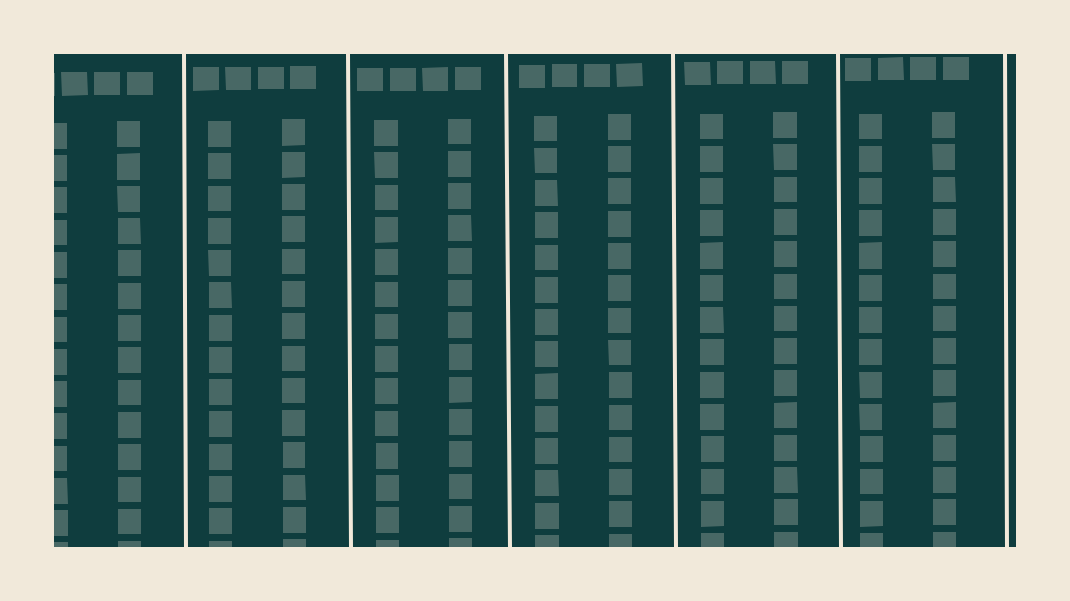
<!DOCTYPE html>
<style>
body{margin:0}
#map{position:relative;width:1070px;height:601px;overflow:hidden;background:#0f3d3e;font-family:"Archivo Narrow",sans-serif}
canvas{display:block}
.frame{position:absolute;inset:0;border:54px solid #f1e9da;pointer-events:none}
</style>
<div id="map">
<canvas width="1070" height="601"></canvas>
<div class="frame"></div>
</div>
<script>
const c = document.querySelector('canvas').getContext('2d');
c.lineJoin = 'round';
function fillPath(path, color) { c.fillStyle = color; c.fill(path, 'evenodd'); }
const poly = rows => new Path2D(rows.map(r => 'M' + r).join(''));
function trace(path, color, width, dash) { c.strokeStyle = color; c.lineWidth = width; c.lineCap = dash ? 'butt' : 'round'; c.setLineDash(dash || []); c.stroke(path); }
fillPath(poly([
 [903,57,904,80,878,80,878,58],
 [910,57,936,57,936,80,910,80],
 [943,57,969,57,969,80,943,80],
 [845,58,871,58,871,81,845,81],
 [717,61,743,61,743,84,717,84],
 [750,61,775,61,776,84,750,84],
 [782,61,808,61,808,84,782,84],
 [684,62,710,62,711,85,685,85],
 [642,63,643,86,617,87,616,64],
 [552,64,577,64,577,87,552,87],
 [584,64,610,64,610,87,584,87],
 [519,65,545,65,545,88,519,88],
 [290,66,316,66,316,89,290,89],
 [193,67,219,67,219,90,193,91],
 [225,67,251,67,251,90,226,90],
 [258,67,284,67,284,89,258,89],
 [448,67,448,91,423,91,422,68],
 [455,67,481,67,481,90,455,90],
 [357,68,383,68,383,91,357,91],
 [390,68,416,68,416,91,390,91],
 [61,72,87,72,88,95,62,96],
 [94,72,120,72,120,95,94,95],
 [127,72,153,72,153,95,127,95],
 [53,73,55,73,55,96,53,96],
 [773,112,797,112,797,138,773,138],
 [932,112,955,112,955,138,932,138],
 [608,114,631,114,631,140,608,140],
 [700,114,723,114,723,139,700,139],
 [859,114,882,114,882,139,859,139],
 [534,116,557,116,557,141,534,141],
 [282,119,305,119,305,145,282,146],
 [448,119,471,119,471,144,448,144],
 [374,120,398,120,398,146,374,146],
 [117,121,140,121,140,147,117,147],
 [208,121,231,121,231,147,208,147],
 [53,123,67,123,67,149,53,149],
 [773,144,797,144,797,170,774,170],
 [932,144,955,144,955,170,933,170],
 [608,146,631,146,631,172,608,172],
 [700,146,723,146,723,172,700,172],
 [859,146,882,146,882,172,859,172],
 [534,148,557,148,557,173,535,173],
 [448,151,471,151,471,177,448,177],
 [282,152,305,152,305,177,282,178],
 [374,152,398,152,398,178,375,178],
 [140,153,140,180,117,180,117,154],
 [208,153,231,153,231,179,208,179],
 [53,155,67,155,67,181,53,181],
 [774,177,797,177,797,202,774,202],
 [933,177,955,177,956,202,933,202],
 [608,178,631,178,631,204,608,204],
 [700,178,723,178,723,204,700,204],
 [859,178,882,178,882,204,859,204],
 [535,180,557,180,558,206,535,206],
 [448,183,471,183,471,209,448,209],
 [282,184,305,184,305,210,282,210],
 [375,185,398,185,398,210,375,210],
 [117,186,140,186,140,212,118,212],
 [208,186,231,186,231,211,208,211],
 [53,187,67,187,67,213,53,213],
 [774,209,797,209,797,235,774,235],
 [933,209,956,209,956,235,933,235],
 [700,210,723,210,723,236,700,236],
 [859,210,882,210,882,236,859,236],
 [608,211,631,211,631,237,608,237],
 [535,212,558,212,558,238,535,238],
 [448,215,471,215,472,241,448,241],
 [282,216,305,216,305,242,282,242],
 [375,217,398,217,398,242,375,243],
 [118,218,140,218,141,244,118,244],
 [208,218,231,218,231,244,208,244],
 [53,220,67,220,67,245,53,245],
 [774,241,797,241,797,267,774,267],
 [933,241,956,241,956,267,933,267],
 [723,242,723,269,700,269,700,243],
 [882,242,882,269,859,269,859,243],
 [608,243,631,243,631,269,608,269],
 [535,245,558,245,558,270,535,270],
 [448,248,472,248,472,274,448,274],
 [282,249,305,249,305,274,282,274],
 [375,249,398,249,398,275,375,275],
 [118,250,141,250,141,276,118,276],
 [208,250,231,250,231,276,209,276],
 [53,252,67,252,67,278,53,278],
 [774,274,797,274,797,299,774,299],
 [933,274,956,274,956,299,933,299],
 [608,275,631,275,631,301,608,301],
 [700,275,723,275,723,301,700,301],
 [859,275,882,275,882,301,859,301],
 [535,277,558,277,558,303,535,303],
 [448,280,472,280,472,306,448,306],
 [282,281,305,281,305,307,282,307],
 [209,282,231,282,232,308,209,308],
 [375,282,398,282,398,307,375,307],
 [118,283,141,283,141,309,118,309],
 [53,284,67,284,67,310,53,310],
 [774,306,797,306,797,331,774,331],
 [933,306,956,306,956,331,933,331],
 [700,307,723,307,724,333,700,333],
 [859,307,882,307,882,333,859,333],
 [608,308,631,308,631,333,608,333],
 [535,309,558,309,558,335,535,335],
 [448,312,472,312,472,338,448,338],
 [282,313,305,313,305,339,282,339],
 [375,314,398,314,398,339,375,339],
 [118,315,141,315,141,341,118,341],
 [209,315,232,315,232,341,209,341],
 [53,317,67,317,67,342,53,342],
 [774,338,797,338,797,364,774,364],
 [933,338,956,338,956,364,933,364],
 [700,339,724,339,724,365,700,365],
 [859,339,882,339,882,365,859,365],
 [608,340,631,340,631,365,609,365],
 [535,341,558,341,558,367,535,367],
 [449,344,472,344,472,370,449,370],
 [282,346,305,346,305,371,282,371],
 [375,346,398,346,398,372,375,372],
 [118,347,141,347,141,373,118,373],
 [209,347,232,347,232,373,209,373],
 [53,349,67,349,67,375,53,375],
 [774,370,797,370,797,396,774,396],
 [933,370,956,370,956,396,933,396],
 [609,372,632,372,632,398,609,398],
 [700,372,724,372,724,398,700,398],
 [859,372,882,372,882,398,860,398],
 [558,373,558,399,535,399,535,374],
 [449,377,472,377,472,402,449,403],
 [282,378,305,378,305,403,282,403],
 [375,378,398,378,398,404,375,404],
 [209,379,232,379,232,405,209,405],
 [118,380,141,380,141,405,118,405],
 [53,381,67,381,67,407,53,407],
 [797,402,797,428,774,428,774,403],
 [956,402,956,428,933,428,933,403],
 [700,404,724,404,724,430,700,430],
 [859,404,882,404,882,430,860,430],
 [609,405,632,405,632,430,609,430],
 [535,406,558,406,558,432,535,432],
 [449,409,472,409,472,435,449,435],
 [282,410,305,410,305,436,282,436],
 [209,411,232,411,232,437,209,437],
 [375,411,398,411,398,436,375,436],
 [118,412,141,412,141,438,118,438],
 [53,413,67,413,67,439,53,439],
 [774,435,797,435,797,461,774,461],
 [933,435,956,435,956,461,933,461],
 [701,436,724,436,724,462,701,462],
 [860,436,883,436,883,462,860,462],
 [609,437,632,437,632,462,609,462],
 [535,438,558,438,558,464,535,464],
 [449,441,472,441,472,467,449,467],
 [283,442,305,442,305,468,283,468],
 [376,443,398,443,398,469,376,469],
 [118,444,141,444,141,470,118,470],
 [209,444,232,444,232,470,209,470],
 [53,446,67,446,67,471,53,471],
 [774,467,797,467,798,493,774,493],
 [933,467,956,467,956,493,933,493],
 [609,469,632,469,632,495,609,495],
 [701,469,724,469,724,494,701,494],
 [860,469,883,469,883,494,860,494],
 [535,470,558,470,559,496,535,496],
 [449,474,472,474,472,499,449,499],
 [283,475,305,475,306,500,283,500],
 [376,475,399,475,399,501,376,501],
 [209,476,232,476,232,502,209,502],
 [118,477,141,477,141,502,118,502],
 [53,478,67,478,68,504,53,504],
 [774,499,798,499,798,525,774,525],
 [933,499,956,499,956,525,933,525],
 [609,501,632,501,632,527,609,527],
 [701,501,724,501,724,526,701,527],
 [860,501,883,501,883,526,860,527],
 [535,503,559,503,559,529,535,529],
 [449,506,472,506,472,532,449,532],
 [283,507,306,507,306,533,283,533],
 [376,507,399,507,399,533,376,533],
 [209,508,232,508,232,534,209,534],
 [118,509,141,509,141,534,118,534],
 [53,510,68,510,68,536,53,536],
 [774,532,798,532,798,548,774,548],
 [933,532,956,532,956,548,933,548],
 [701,533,724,533,724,548,701,548],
 [860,533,883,533,883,548,860,548],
 [609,534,632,534,632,548,609,548],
 [535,535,559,535,559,548,535,548],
 [449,538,472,538,472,548,449,548],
 [283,539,306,539,306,548,283,548],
 [376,540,399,540,399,548,376,548],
 [118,541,141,541,141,548,118,548],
 [209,541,232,541,232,548,209,548],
 [53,542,68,542,68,548,53,548]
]), '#486865');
trace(poly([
 [184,53,186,548],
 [348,53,351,548],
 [506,53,510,548],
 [673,53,676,548],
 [838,53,841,548],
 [1005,53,1007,548]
]), '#f1e9da', 4);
</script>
